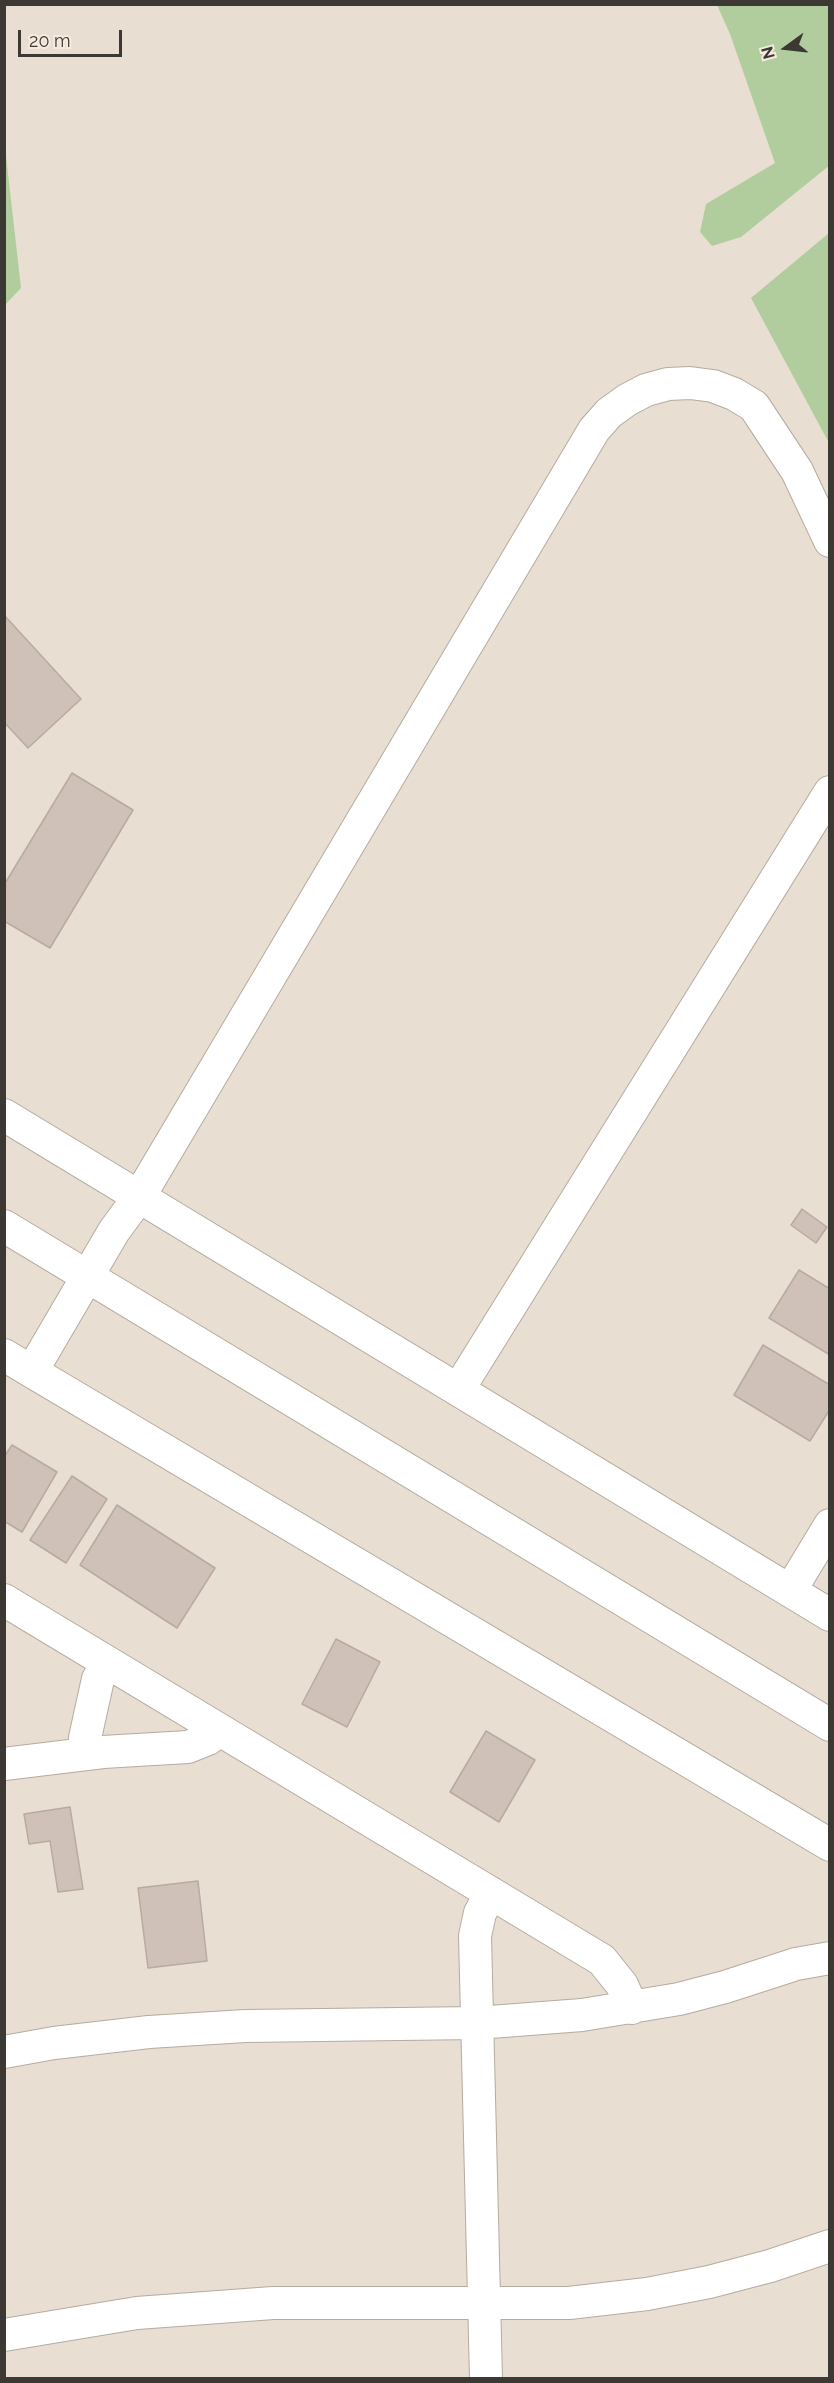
<!DOCTYPE html>
<style>
body{margin:0}
#map{position:relative;width:834px;height:2383px;overflow:hidden;background:#e9ded2;font-family:Raleway,sans-serif}
canvas{display:block}
.frame{position:absolute;inset:0;border:6px solid #3c3833;pointer-events:none}
.north{position:absolute;left:756px;top:18px;width:60px;height:60px;-webkit-text-stroke:4px #f7ebdf;paint-order:stroke;rotate:255deg;font-size:16px;font-weight:700;line-height:24px;text-align:center;color:#3c3833}
.north::after{content:'';display:block;margin:auto;width:21px;height:27px;background:#3c3833;clip-path:polygon(50% 0,100% 100%,50% 72%,0 100%)}
.scale{position:absolute;left:18px;top:30px;width:104px;height:27px;box-sizing:border-box;border:3px solid #3c3833;border-top:0;padding-left:8px;font-size:18px;line-height:21px;white-space:nowrap;color:#3c3833;-webkit-text-stroke:4px #f7ebdf;paint-order:stroke}
</style>
<div id="map">
<canvas width="834" height="2383"></canvas>
<div class="frame"></div>
<div class="north">N</div>
<div class="scale">20 m</div>
</div>
<script>
const c = document.querySelector('canvas').getContext('2d');
c.lineJoin = 'round';
function fillPath(path, color) { c.fillStyle = color; c.fill(path, 'evenodd'); }
const poly = rows => new Path2D(rows.map(r => 'M' + r).join(''));
function trace(path, color, width, dash) { c.strokeStyle = color; c.lineWidth = width; c.lineCap = dash ? 'butt' : 'round'; c.setLineDash(dash || []); c.stroke(path); }
fillPath(poly([
 [717,5,829,5,830,165,741,237,712,246,700,232,706,204,775,163,730,34],
 [5,147,21,288,5,305,4,305],
 [829,233,829,443,751,298]
]), '#b1cd9e');
const building = poly([
 [4,615,81,699,28,748,4,722,4,615],
 [72,773,133,810,50,948,4,921,4,885,72,773],
 [802,1209,827,1227,816,1243,791,1225,802,1209],
 [799,1270,830,1289,830,1355,769,1318,799,1270],
 [763,1345,830,1385,830,1409,810,1441,734,1395,763,1345],
 [12,1445,57,1472,22,1532,4,1521,4,1457,12,1445],
 [72,1476,107,1499,66,1563,30,1540,72,1476],
 [117,1505,215,1568,177,1628,80,1565,117,1505],
 [336,1639,380,1662,347,1727,302,1704,336,1639],
 [486,1731,535,1760,499,1822,450,1792,486,1731],
 [70,1807,83,1889,58,1892,50,1841,29,1844,24,1814,70,1807],
 [198,1881,207,1961,148,1968,138,1888,198,1881]
]);
fillPath(building, '#d0c1b8');
trace(building, '#b8aaa1', 1.5);
const street = poly([
 [4,1115,830,1615],
 [4,1226,830,1725],
 [4,1355,830,1845],
 [32,1371,114,1231,139,1197,594,430,609,413,627,400,646,390,668,384,690,383,713,386,734,394,754,406,797,471,830,541],
 [458,1390,830,792],
 [790,1591,830,1525],
 [4,1600,602,1960,622,1985,632,2008],
 [84,1754,85,1738,98,1679,108,1663],
 [4,1764,103,1752,188,1747,208,1739,220,1730],
 [4,2052,54,2043,149,2032,245,2026,477,2023,582,2015,679,1999,725,1987,796,1964,830,1958],
 [4,2335,137,2313,273,2303,569,2303,647,2294,709,2282,770,2266,830,2246],
 [486,2378,475,1936,480,1913,491,1893]
]);
trace(street, '#b5ab9f', 34);
trace(street, '#fff', 32);
</script>
